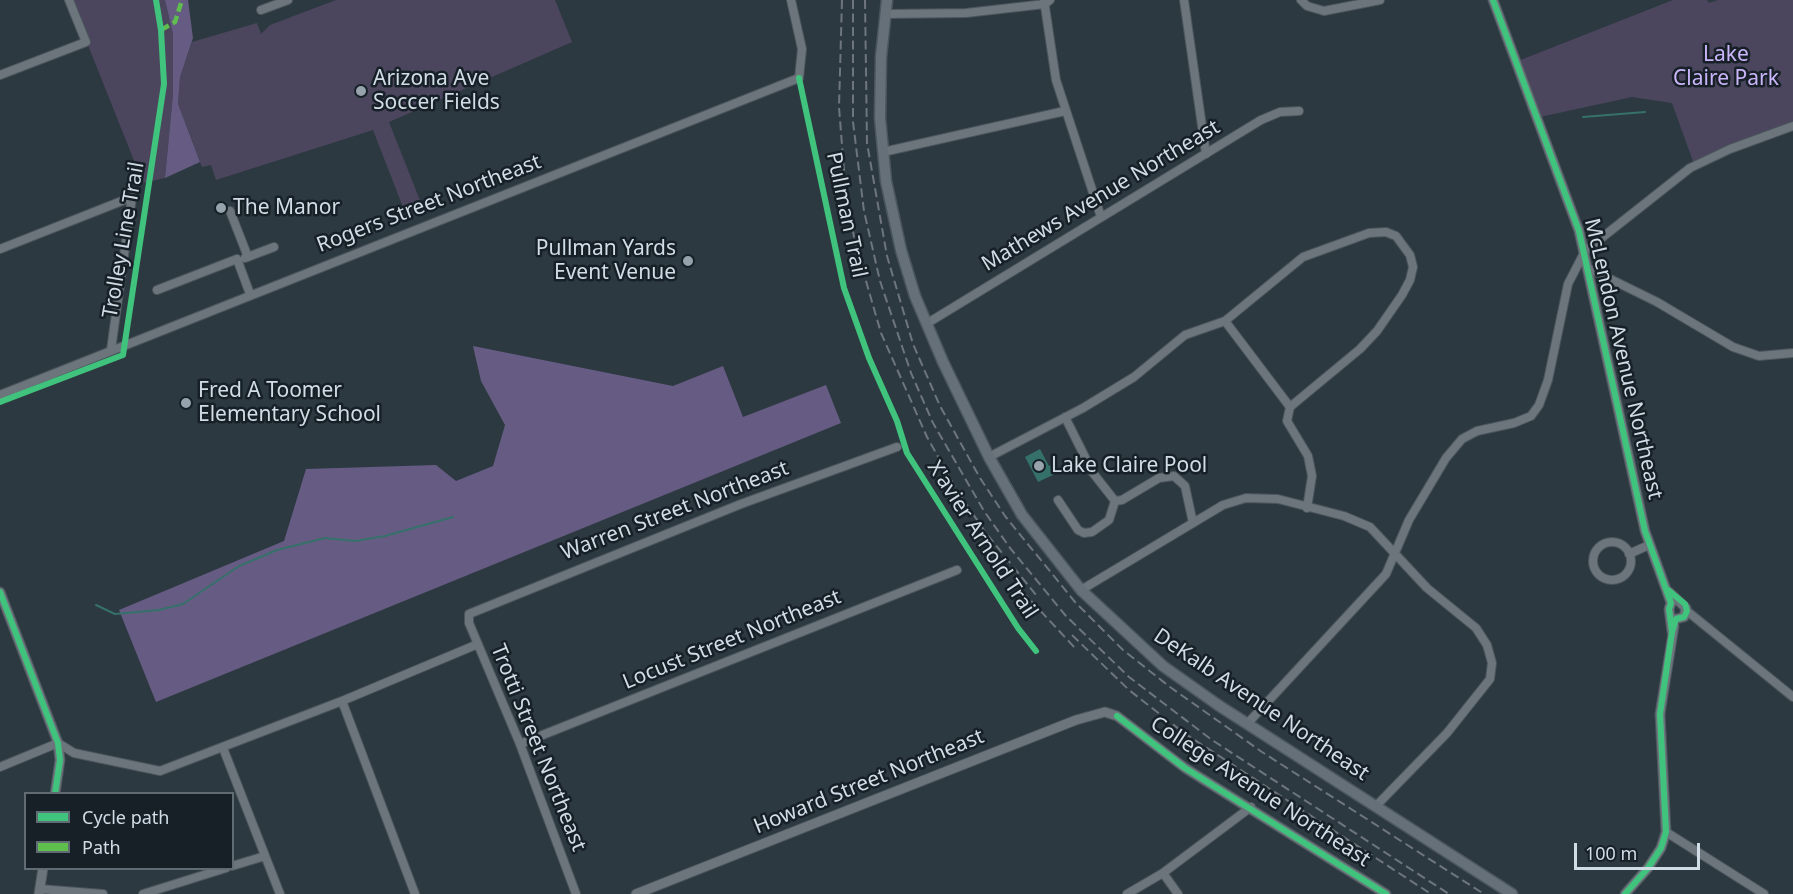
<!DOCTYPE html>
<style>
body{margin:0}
#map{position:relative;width:1793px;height:894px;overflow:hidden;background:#2d3941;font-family:"Noto Sans",sans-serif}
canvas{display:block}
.legend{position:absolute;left:24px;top:792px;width:210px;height:78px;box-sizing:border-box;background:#172027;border:2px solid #616b73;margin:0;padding:8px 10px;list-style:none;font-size:18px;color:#d0dce6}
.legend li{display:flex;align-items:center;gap:12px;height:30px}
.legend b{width:30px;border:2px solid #616b73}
.scale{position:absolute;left:1574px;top:843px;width:126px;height:27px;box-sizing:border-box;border:3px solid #d0dce6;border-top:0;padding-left:8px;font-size:18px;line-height:21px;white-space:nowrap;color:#d0dce6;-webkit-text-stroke:4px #172027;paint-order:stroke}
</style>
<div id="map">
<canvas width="1793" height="894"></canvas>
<ul class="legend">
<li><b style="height:8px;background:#40c37c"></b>Cycle path</li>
<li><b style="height:8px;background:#5fbe4e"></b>Path</li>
</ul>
<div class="scale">100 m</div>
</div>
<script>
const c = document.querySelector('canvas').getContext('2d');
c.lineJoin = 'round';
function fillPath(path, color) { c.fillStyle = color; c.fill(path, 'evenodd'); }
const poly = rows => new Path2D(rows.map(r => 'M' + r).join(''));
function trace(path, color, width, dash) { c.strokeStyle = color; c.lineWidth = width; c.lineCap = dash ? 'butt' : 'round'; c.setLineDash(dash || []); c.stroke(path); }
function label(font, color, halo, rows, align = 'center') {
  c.font = font + ' "Noto Sans",sans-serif'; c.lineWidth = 5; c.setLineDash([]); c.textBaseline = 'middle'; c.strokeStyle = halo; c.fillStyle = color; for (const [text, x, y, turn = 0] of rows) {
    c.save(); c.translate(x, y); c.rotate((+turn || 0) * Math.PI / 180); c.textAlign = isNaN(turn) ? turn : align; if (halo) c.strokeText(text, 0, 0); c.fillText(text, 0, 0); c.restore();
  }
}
fillPath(poly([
 [70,0,165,0,173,34,173,94,165,178,143,183],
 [336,0,555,0,572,42,389,122,423,208,406,215,373,130,216,180,211,165,202,167,178,104,180,77,192,42,257,23,261,34,270,25],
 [1673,0,1707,0,1709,3,1718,0,1793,0,1793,127,1694,164,1672,103,1632,97,1540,117,1518,61]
]), '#4b465e');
fillPath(poly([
 [165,0,188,0,193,38,180,77,178,104,200,162,165,178,173,94,173,34],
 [473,346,673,386,723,366,743,417,826,385,841,423,156,702,119,610,284,541,306,469,436,465,456,481,493,466,505,425,481,381]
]), '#665c83');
fillPath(poly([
 [1040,449,1049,466,1053,465,1057,473,1038,482,1025,457]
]), '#35716a');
trace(poly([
 [1583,117,1645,112],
 [96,605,115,614,159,610,183,604,239,566,277,550,325,538,355,541,385,536,453,517]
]), '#35716a', 2);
const minor = poly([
 [1044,0,1056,80,1101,217],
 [1184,0,1206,154],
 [1301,0,1307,6,1324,11,1380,0],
 [261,10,288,0],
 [885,14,966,13,1045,4,1050,0],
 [0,75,86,42,69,0],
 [883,152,1065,111],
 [230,211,248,257],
 [0,249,132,197,111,350],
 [245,258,274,247],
 [1588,268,1657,302,1733,347,1759,356,1793,353],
 [157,290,237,259,250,294],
 [1225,321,1290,407],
 [926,324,1261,120,1280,112,1299,111],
 [0,395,799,78,802,49,791,0],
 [1065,417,1093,473,1115,501],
 [989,457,1083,408,1134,377,1185,335,1225,321,1303,257,1369,233,1386,232,1396,236,1410,255,1413,267,1410,280,1402,295,1377,331,1360,349,1290,407,1287,421,1308,456,1312,476,1307,508],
 [1058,500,1078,530,1084,533,1092,532,1109,520,1115,501,1122,500,1159,478,1174,476,1185,486,1193,523],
 '1593 561a19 19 0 1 1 38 0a19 19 0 1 1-38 0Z',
 [1629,554,1649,545],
 [1081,590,1223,505,1246,498,1278,499,1344,516,1370,527,1427,588,1476,628,1487,645,1492,663,1490,679,1447,733,1376,806],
 [1687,611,1793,697],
 [342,701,415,894],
 [1247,724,1386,574,1409,520,1446,458,1462,439,1477,431,1514,423,1531,416,1539,405,1548,380,1568,284,1585,251,1690,168,1730,149,1793,126],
 [520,744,957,570],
 [223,748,280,894],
 [0,767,58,743,74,753,160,771,342,701,478,644],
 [1666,832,1764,894],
 [232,866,265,856],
 [1163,873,1178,894],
 [40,889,103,894],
 [143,894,226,868],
 [576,894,520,744,469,623,469,614,741,504,897,447],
 [1127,894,1163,873,1251,807]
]);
const tertiary = poly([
 [1493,0,1579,231,1645,531,1671,603,1669,609,1672,632],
 [0,592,58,743,60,760,55,794],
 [1669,592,1686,608,1684,617,1676,619],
 [39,894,43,868],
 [636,894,1076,720,1105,712,1117,716,1185,768,1386,894],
 [1625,894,1648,868,1661,848,1666,832,1660,714,1674,626]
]);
const secondary = poly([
 [887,0,881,57,880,118,886,181,901,250,915,296,943,362,989,457,1022,515,1081,590,1163,666,1218,705,1512,894]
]);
trace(minor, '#4b555c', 10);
trace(tertiary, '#4b555c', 11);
trace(secondary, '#4b555c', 13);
trace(minor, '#6c757c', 8);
trace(tertiary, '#6c757c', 9);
trace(secondary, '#667078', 10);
trace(poly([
 [842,0,839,107,845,183,855,243,881,333,927,437,958,492,986,533,1036,595],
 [853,0,853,122,864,211,880,281,911,373,933,423,984,511,1010,548,1066,616,1129,677,1212,740,1449,894],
 [865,0,867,143,887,256,913,344,940,406,980,478,1005,516,1075,602,1123,650,1170,687,1262,752,1484,894],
 [1022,591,1075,648],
 [1072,635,1129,690,1184,733,1431,894]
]), '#6e757c', 2, [9, 4.5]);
trace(poly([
 [161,30,175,22,182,0]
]), '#5fbe4e', 4.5, [9, 4.5]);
trace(poly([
 [1493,0,1579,231,1645,531,1671,603,1669,609,1672,632],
 [799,78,844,288,869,358,897,421,907,453,1018,628,1036,651],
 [0,402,123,355,164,84,161,30,156,0],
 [0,592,58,743,60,760,55,794],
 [1117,716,1185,768,1386,894],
 [1625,894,1648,868,1661,848,1666,832,1660,714,1672,632,1676,619,1684,617,1687,611,1685,604,1668,590]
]), '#40c37c', 6);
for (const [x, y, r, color] of [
 [361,91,6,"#97a3ac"],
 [221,208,6,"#97a3ac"],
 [688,261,6,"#97a3ac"],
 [186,403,6,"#97a3ac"],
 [1039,466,6,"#97a3ac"]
]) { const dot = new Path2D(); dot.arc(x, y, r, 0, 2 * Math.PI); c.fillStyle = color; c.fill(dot); trace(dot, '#172027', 2); }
label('21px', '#cab5fa', '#172027', [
 ["Lake",1726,55],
 ["Claire Park",1726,79]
]);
label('21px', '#d0dce6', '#172027', [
 ["Arizona Ave",373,79],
 ["Soccer Fields",373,103],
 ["The Manor",233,208],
 ["Pullman Yards",676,249,"right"],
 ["Event Venue",676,273,"right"],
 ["Fred A Toomer",198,391],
 ["Elementary School",198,415],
 ["Lake Claire Pool",1051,466]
], 'left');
label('21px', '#d0dce6', '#172027', [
 ["Mathews Avenue Northeast",1101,196,-31],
 ["Rogers Street Northeast",429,204,-21],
 ["Pullman Trail",846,215,78],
 ["Trolley Line Trail",124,240,-80],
 ["McLendon Avenue Northeast",1623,359,77],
 ["Warren Street Northeast",675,511,-21],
 ["X'avier Arnold Trail",982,540,57],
 ["Locust Street Northeast",732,640,-22],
 ["DeKalb Avenue Northeast",1261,705,34],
 ["Trotti Street Northeast",538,748,68],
 ["Howard Street Northeast",869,782,-22],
 ["College Avenue Northeast",1260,792,33]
]);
</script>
